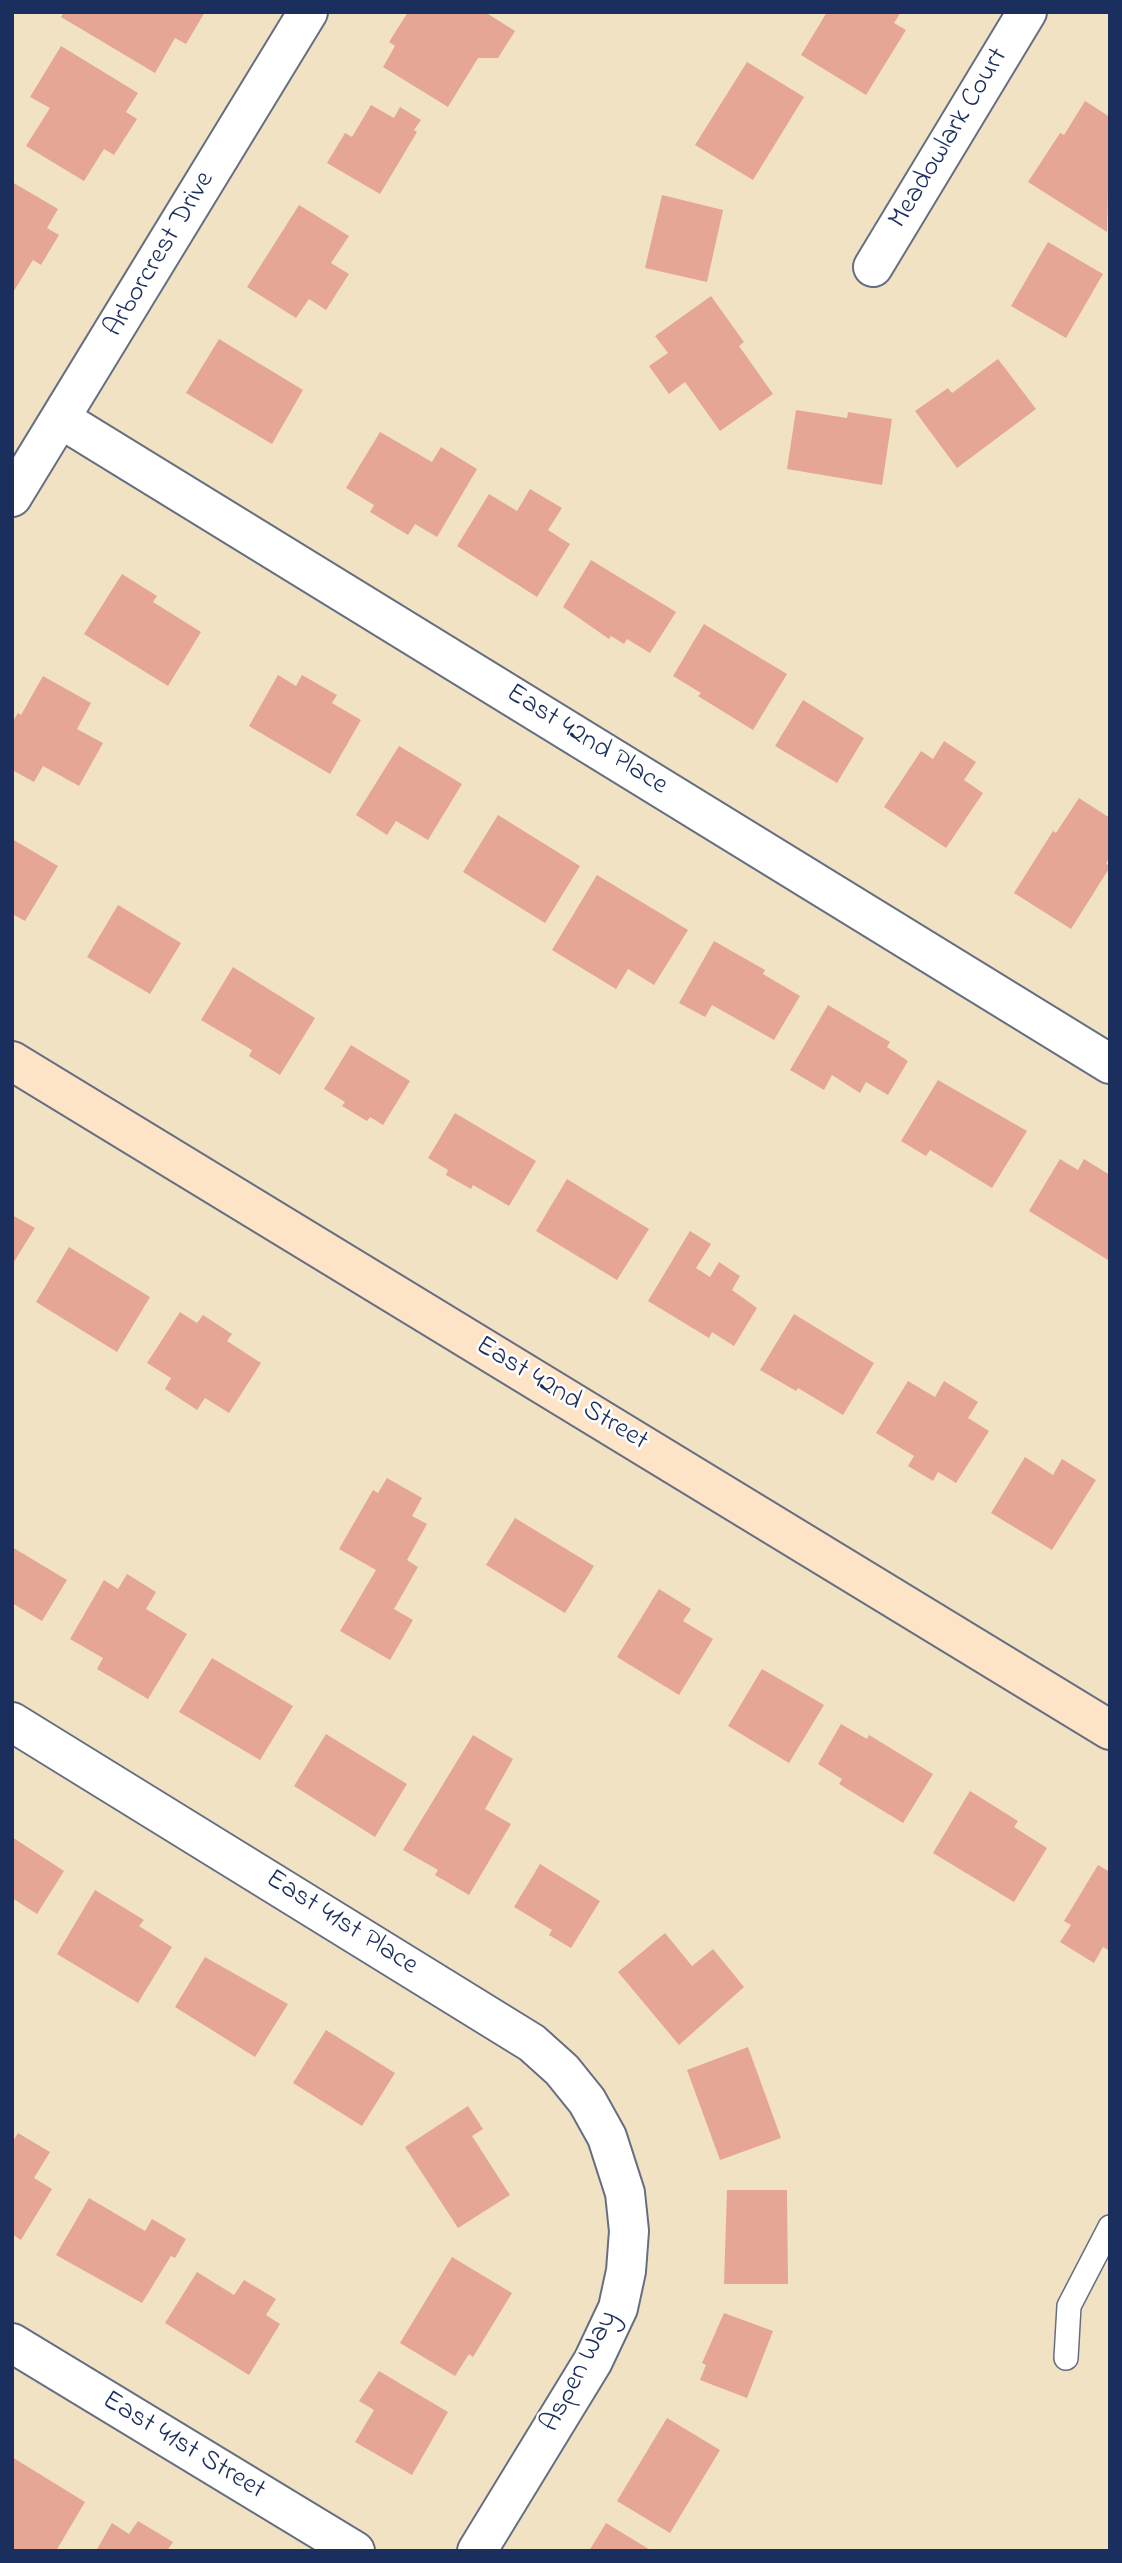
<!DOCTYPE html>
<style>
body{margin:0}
#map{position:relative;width:1122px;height:2563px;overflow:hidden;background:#f2e2c4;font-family:"Indie Flower",sans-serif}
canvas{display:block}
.frame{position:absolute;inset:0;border:14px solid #1b2f5e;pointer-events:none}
</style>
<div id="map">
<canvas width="1122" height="2563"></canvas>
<div class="frame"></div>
</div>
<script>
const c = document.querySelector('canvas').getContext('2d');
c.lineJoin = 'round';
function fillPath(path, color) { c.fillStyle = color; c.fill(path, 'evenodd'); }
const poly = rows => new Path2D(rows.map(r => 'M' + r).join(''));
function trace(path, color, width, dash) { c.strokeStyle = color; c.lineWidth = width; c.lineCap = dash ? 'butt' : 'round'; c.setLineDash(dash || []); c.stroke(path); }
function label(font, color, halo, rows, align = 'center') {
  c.font = font + ' "Indie Flower",sans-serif'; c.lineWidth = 5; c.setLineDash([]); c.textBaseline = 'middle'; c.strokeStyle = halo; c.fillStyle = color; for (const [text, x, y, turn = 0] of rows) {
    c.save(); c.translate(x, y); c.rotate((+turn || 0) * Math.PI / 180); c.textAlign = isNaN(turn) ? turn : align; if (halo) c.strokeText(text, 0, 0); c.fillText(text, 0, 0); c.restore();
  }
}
fillPath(poly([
 [64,12,205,12,186,44,175,38,155,73,61,17],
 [408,12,485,12,515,31,498,58,478,58,448,107,383,67,395,46,389,42],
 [827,12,901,12,894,23,906,30,866,95,801,55],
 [61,46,138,93,126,112,137,119,114,155,104,149,84,181,26,146,50,108,30,97],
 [747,62,804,97,753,180,695,145],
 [1085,101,1110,117,1107,232,1028,182,1060,133,1064,135],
 [371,105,394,118,400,107,421,120,414,130,417,132,380,194,327,163,345,133,352,137],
 [12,182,58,209,47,228,59,235,41,265,33,260,12,294],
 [662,195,723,210,707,282,645,268],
 [299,205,349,236,331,263,349,274,326,310,309,299,296,318,247,287],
 [1048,242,1103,274,1066,338,1011,306],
 [711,296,744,342,739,346,773,394,720,431,685,382,669,394,649,366,668,353,655,336],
 [219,339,303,390,272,444,186,393],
 [998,359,1036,409,957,468,915,411,948,388,952,393],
 [796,410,847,418,848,412,892,419,882,485,787,469],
 [380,432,432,462,441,447,477,469,437,537,415,524,408,535,370,512,374,505,346,488],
 [530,489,562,508,548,530,570,544,537,597,457,546,489,494,517,511],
 [591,560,676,612,650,653,627,639,624,644,611,636,609,639,563,607],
 [122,574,157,596,153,602,201,632,168,686,84,634],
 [704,624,787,674,753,730,698,696,701,693,673,676],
 [278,675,296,686,302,675,337,695,332,703,361,720,330,774,249,726],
 [43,676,91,703,77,729,103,743,79,786,43,766,34,782,12,770,12,723,18,713,21,715],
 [803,700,864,738,837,783,775,746],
 [944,741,976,762,964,780,983,793,946,848,884,807,921,751,933,759],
 [399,746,462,784,428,840,396,821,387,835,356,815],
 [1079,798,1110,818,1110,857,1106,863,1110,867,1071,929,1014,893,1053,831,1056,833],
 [498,815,580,866,545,923,463,872],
 [12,839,58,866,25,921,12,914],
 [597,875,688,930,654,985,628,969,616,989,552,950],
 [118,905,181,943,150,994,87,957],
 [714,941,765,970,763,974,800,996,774,1040,712,1005,705,1017,679,1003],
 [233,967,315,1018,280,1075,249,1056,252,1050,201,1020],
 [828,1005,890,1042,887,1047,908,1061,888,1095,866,1082,860,1093,832,1075,824,1090,790,1070],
 [351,1045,410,1081,383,1125,370,1117,367,1121,342,1106,345,1102,324,1089],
 [938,1080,1027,1131,992,1188,930,1150,926,1156,901,1141],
 [455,1113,536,1161,509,1206,473,1185,471,1189,446,1175,448,1170,428,1158],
 [1060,1159,1078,1170,1084,1159,1110,1175,1108,1260,1029,1211],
 [567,1179,649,1229,617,1280,536,1231],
 [12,1215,35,1228,12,1265],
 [690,1231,711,1244,696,1268,710,1277,719,1262,740,1276,732,1290,757,1308,734,1346,712,1332,709,1338,648,1301],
 [69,1247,150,1297,117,1352,36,1302],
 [180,1312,197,1323,203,1315,232,1334,227,1341,261,1363,229,1413,205,1398,197,1410,165,1389,171,1378,147,1363],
 [794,1314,874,1363,843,1415,798,1388,796,1391,760,1370],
 [908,1381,935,1397,944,1381,978,1402,968,1418,989,1431,956,1483,938,1472,933,1481,908,1466,914,1456,876,1433],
 [1025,1457,1053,1475,1062,1459,1096,1480,1052,1550,991,1513],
 [387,1478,422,1498,412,1516,427,1524,407,1560,418,1567,394,1609,413,1620,390,1660,340,1631,376,1570,339,1549,373,1490,378,1493],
 [515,1518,594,1566,565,1613,486,1565],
 [12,1547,67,1580,42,1621,12,1603],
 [127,1574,156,1592,146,1609,187,1634,148,1699,97,1669,103,1658,70,1639,104,1580,118,1589],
 [659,1589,691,1609,683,1621,713,1639,679,1695,617,1657],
 [212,1658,293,1706,260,1760,179,1712],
 [762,1669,824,1705,789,1763,728,1726],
 [841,1724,867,1739,869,1735,933,1774,903,1823,839,1784,842,1779,818,1764],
 [326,1734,407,1784,375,1837,294,1786],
 [473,1735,513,1759,485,1809,511,1824,469,1895,435,1875,438,1870,403,1850],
 [970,1791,1018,1821,1014,1827,1047,1848,1014,1902,933,1853],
 [12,1837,64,1871,37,1914,12,1898],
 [540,1864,600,1901,571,1948,549,1935,552,1930,514,1907],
 [1098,1865,1110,1872,1110,1951,1103,1947,1094,1963,1060,1942,1071,1925,1064,1921],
 [95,1890,144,1920,139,1926,172,1947,138,2003,57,1954],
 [665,1933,692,1966,713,1949,744,1987,679,2045,618,1972],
 [205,1957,288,2004,255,2057,175,2007],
 [326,2030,395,2073,362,2126,293,2083],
 [748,2047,781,2138,720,2160,687,2070],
 [468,2106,483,2129,472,2136,510,2195,458,2228,405,2147],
 [18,2133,50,2152,34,2178,52,2189,21,2240,12,2234,12,2143],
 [727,2190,787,2190,788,2284,724,2284],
 [89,2198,145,2231,152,2219,186,2239,175,2258,171,2256,142,2303,56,2255],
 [452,2257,512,2293,473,2357,469,2354,455,2376,400,2343],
 [197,2272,234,2295,244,2280,276,2299,266,2315,280,2324,249,2375,165,2323],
 [724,2313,773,2331,747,2398,700,2380,706,2365,702,2363],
 [379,2371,448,2412,412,2475,355,2442,374,2410,359,2401],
 [667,2418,720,2450,670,2533,617,2501],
 [12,2457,85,2502,56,2551,12,2551],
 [138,2521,173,2542,167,2551,96,2551,112,2523,129,2534],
 [606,2523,652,2551,589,2551]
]), '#e6a695');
const lane = poly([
 [1066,2358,1069,2306,1110,2227]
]);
const street = poly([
 [873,267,1027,12],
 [61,419,1110,1064],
 [12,497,308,12],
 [12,1722,532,2043,562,2070,587,2101,607,2137,625,2193,629,2231,626,2271,618,2308,593,2361,477,2551],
 [12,2343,355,2551]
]);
const secondary = poly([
 [12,1061,1110,1730]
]);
trace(lane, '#666e82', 26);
trace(street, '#666e82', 42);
trace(secondary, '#666e82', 42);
trace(lane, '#fff', 23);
trace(street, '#fff', 38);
trace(secondary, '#fee4c6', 38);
label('28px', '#1b2f5e', '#fff', [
 ["Meadowlark Court",950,139,-59],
 ["Arborcrest Drive",161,255,-59],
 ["East 42nd Place",586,741,32],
 ["East 42nd Street",561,1395,31],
 ["East 41st Place",341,1924,32],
 ["Aspen Way",581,2372,-62],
 ["East 41st Street",183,2447,31]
]);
</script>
